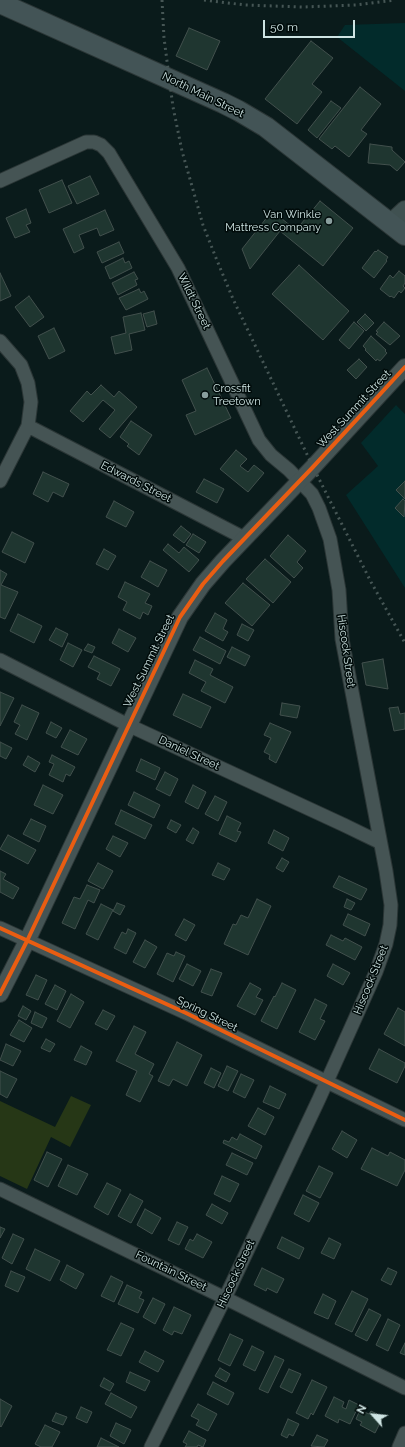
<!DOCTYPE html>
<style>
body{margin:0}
#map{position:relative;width:405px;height:1447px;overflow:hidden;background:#0a1b1b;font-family:Raleway,sans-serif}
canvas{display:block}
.north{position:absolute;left:353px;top:1395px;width:40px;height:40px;-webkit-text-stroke:3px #000b0a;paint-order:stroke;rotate:297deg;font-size:11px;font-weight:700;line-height:16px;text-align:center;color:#cee4e3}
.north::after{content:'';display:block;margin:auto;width:14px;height:18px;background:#cee4e3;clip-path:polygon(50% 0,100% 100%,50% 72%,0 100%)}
.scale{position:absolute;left:263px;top:20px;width:92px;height:18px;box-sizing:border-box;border:2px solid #cee4e3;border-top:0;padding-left:5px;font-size:12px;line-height:14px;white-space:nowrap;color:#cee4e3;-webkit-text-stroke:3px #000b0a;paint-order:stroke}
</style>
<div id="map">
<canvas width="405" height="1447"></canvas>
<div class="north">N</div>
<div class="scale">50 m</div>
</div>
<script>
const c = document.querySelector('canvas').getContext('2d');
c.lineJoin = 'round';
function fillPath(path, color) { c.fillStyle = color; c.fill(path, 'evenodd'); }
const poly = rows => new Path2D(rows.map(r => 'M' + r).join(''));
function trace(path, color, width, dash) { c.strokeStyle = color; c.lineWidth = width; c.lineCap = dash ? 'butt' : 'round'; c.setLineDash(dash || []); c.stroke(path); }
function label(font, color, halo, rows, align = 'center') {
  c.font = font + ' Raleway,sans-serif'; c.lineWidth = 3; c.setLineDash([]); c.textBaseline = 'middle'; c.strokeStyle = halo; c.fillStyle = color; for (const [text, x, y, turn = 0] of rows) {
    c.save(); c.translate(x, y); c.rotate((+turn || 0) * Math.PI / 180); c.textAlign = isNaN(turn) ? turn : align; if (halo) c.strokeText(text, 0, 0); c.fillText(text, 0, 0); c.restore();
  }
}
fillPath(poly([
 [405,23,405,91,337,37,345,25],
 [396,405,405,414,405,588,346,495,378,466,361,443]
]), '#022b2b');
fillPath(poly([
 [71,1096,91,1105,70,1147,51,1137,27,1189,0,1176,0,1101,55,1127]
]), '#263716');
const building = poly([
 [189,28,220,41,207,70,176,56,189,28],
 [311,41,333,58,312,84,322,92,297,124,265,99,311,41],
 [360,87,381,104,361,130,367,134,349,157,335,146,332,149,319,139,360,87],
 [331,101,341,108,317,138,308,130,331,101],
 [370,144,392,147,392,150,405,162,397,171,390,165,368,163,370,144],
 [90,176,99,194,77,204,68,186,90,176],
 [62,180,72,203,49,213,39,190,62,180],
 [320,201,353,228,323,266,280,231,250,269,242,249,272,211,296,230,320,201],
 [26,209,31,223,26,225,30,232,15,238,6,218,26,209],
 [105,210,114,230,100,236,97,228,79,235,84,248,74,253,63,229,105,210],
 [119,242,124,253,102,263,97,252,119,242],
 [378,250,388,257,386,260,387,261,374,278,362,268,375,251,376,252,378,250],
 [123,258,125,263,129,261,132,268,110,279,105,267,123,258],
 [299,265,349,311,323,340,272,294,299,265],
 [399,271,405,276,405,283,403,286,405,288,401,293,399,291,394,298,391,296,390,297,380,289,390,275,393,278,399,271],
 [134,272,138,279,135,280,137,285,118,295,112,283,134,272],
 [0,273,11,296,0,301,0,273],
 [139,289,141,293,144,291,148,299,126,310,119,298,139,289],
 [29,296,44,317,30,327,15,307,29,296],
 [154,311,157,324,147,327,143,314,154,311],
 [141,313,145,330,129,334,132,350,115,354,111,337,126,333,123,317,141,313],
 [365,314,374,323,366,331,357,322,365,314],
 [354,322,364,331,349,349,339,340,354,322],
 [384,322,400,336,390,345,376,334,378,332,376,331,384,322],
 [54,328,65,351,49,359,38,336,54,328],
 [371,336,386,350,385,351,387,353,380,361,377,359,376,361,365,350,366,349,363,346,371,336],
 [359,359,367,367,356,379,347,370,359,359],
 [207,368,231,418,195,435,186,415,196,411,182,380,207,368],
 [101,385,114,397,119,391,137,407,110,438,99,429,115,410,103,400,83,422,70,411,87,391,91,395,101,385],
 [131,421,152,435,139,455,127,446,129,444,120,437,131,421],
 [236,450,247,459,240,466,248,472,254,465,264,473,248,492,220,469,236,450],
 [43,472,69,484,63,497,53,492,48,502,33,494,43,472],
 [204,479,224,489,217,503,196,492,204,479],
 [405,481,405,499,396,490,405,481],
 [403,499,405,501,404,517,395,508,403,499],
 [114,501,134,512,126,527,106,517,114,501],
 [181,526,191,534,184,543,173,535,181,526],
 [12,532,34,543,25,563,2,552,12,532],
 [193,534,206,542,199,553,186,545,193,534],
 [288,535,306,551,297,562,303,568,294,578,270,556,288,535],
 [168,544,179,553,184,547,199,560,189,572,163,550,168,544],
 [104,549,116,556,108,570,96,564,104,549],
 [265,559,291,582,273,603,246,579,265,559],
 [150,561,167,570,158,587,141,577,150,561],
 [0,570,7,574,1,585,18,592,5,619,0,617,0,570],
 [125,582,150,594,145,603,152,606,148,615,143,612,140,619,123,610,127,602,118,597,125,582],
 [243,583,270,605,252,626,225,603,243,583],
 [215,613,227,620,223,629,228,632,223,641,205,631,215,613],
 [18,614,42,626,34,643,10,631,18,614],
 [242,624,254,630,248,641,237,635,242,624],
 [56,628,68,634,62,647,49,640,56,628],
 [119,629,136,638,128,652,112,643,119,629],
 [200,637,226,651,220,664,193,650,200,637],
 [68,643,82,650,73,667,60,660,68,643],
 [88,644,95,647,92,653,84,650,88,644],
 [232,647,250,656,245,666,227,657,232,647],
 [94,656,120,669,111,686,97,679,100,673,88,667,94,656],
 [383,659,388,689,366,685,362,663,383,659],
 [195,660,213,669,210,675,233,687,225,703,201,691,206,682,189,673,195,660],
 [0,692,14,698,0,726,0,692],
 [183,694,211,707,201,728,173,715,183,694],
 [282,703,300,706,297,718,280,715,282,703],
 [22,705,39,713,27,740,15,734,20,725,14,722,22,705],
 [398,707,400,714,405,713,405,729,394,731,389,708,398,707],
 [51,722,62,728,56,738,46,733,51,722],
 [270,723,291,732,276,763,269,759,270,755,264,752,271,738,264,735,270,723],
 [70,730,87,739,78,755,61,747,70,730],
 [0,742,12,748,6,759,0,756,0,742],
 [52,755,75,767,70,776,66,774,63,782,49,775,54,764,49,762,52,755],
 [28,756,40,763,35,772,23,765,28,756],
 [141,759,160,768,155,780,136,771,141,759],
 [165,772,178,779,170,796,156,789,165,772],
 [43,785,63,795,53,814,34,805,43,785],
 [193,785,206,792,198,809,185,802,193,785],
 [134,792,160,805,154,818,128,805,134,792],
 [215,796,227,802,218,821,205,814,215,796],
 [121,810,152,825,145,839,115,824,121,810],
 [227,816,241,823,237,831,241,832,236,842,219,834,227,816],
 [31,819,46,826,39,842,23,834,31,819],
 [171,820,181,825,176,833,167,828,171,820],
 [193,828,199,832,193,844,186,840,193,828],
 [274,830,289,838,283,851,268,843,274,830],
 [8,835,36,850,28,864,0,849,8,835],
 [113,836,128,843,120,857,106,849,113,836],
 [282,858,289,862,283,872,276,868,282,858],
 [98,863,113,871,103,889,88,881,98,863],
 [218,863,230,869,224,880,212,875,218,863],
 [0,871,6,874,3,879,19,888,13,899,0,892,0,871],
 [339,876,367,889,361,900,333,887,339,876],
 [87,885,100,890,94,903,88,900,75,929,62,923,74,897,80,899,87,885],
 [257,899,271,906,248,955,224,944,233,924,236,925,241,915,248,918,257,899],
 [347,899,355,903,351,910,344,907,347,899],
 [117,903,125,906,120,915,113,911,117,903],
 [101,904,113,910,98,940,86,934,101,904],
 [348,914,370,924,365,936,343,925,348,914],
 [184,919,195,925,186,941,175,935,184,919],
 [128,929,136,933,126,954,114,948,122,932,126,934,128,929],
 [331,935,343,941,345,938,362,947,355,960,326,945,331,935],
 [145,940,157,947,145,968,133,962,145,940],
 [176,952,185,956,173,982,157,974,167,953,174,956,176,952],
 [187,964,201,971,193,986,179,979,187,964],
 [333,964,350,973,343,985,327,976,333,964],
 [211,969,222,973,212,996,201,992,211,969],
 [36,975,47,980,38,1000,26,995,36,975],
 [250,983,261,989,256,997,263,1000,255,1015,237,1006,250,983],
 [282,983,296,990,277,1029,261,1021,274,996,275,997,282,983],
 [55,985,66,991,57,1010,45,1004,55,985],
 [71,994,84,1002,70,1028,57,1021,71,994],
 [315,999,327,1005,320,1019,325,1021,315,1040,299,1032,315,999],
 [23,1006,31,1011,26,1020,18,1016,23,1006],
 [398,1008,405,1012,405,1046,384,1034,398,1008],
 [103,1010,115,1016,107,1030,95,1024,103,1010],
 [35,1012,47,1018,42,1028,31,1023,35,1012],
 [19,1020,32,1028,24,1042,10,1035,19,1020],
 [134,1026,146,1032,135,1054,154,1064,149,1074,153,1076,140,1102,126,1095,137,1071,116,1061,134,1026],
 [46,1039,55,1044,50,1052,41,1048,46,1039],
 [177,1042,202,1055,187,1086,173,1079,169,1086,158,1081,177,1042],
 [6,1044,21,1051,13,1066,0,1060,6,1044],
 [81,1046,92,1052,86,1065,74,1060,81,1046],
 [379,1049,405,1063,405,1066,397,1083,369,1069,379,1049],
 [227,1066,238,1071,228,1091,218,1086,227,1066],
 [211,1068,221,1073,214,1088,204,1083,211,1068],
 [0,1071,17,1079,7,1098,0,1094,0,1071],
 [241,1074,254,1080,245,1098,233,1092,241,1074],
 [270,1086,286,1094,279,1109,263,1102,270,1086],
 [258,1108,274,1117,265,1135,248,1126,258,1108],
 [342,1131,357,1140,347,1158,332,1149,342,1131],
 [240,1134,262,1146,256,1159,223,1143,224,1140,229,1142,232,1137,237,1140,240,1134],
 [372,1148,388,1156,390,1152,405,1160,405,1170,397,1186,361,1169,372,1148],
 [47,1152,62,1159,48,1187,34,1180,47,1152],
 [232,1153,253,1163,247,1175,226,1165,232,1153],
 [68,1165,88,1174,77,1195,58,1186,68,1165],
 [319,1166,333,1173,320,1198,306,1191,319,1166],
 [222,1176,239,1184,230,1202,214,1194,222,1176],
 [107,1183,121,1190,108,1215,94,1207,107,1183],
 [130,1194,143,1201,131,1223,118,1216,130,1194],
 [303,1195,319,1203,309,1222,294,1214,303,1195],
 [212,1204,228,1213,222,1224,206,1215,212,1204],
 [145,1209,161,1218,152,1234,137,1225,145,1209],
 [177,1222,188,1227,179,1245,168,1240,177,1222],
 [0,1227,5,1229,0,1238,0,1227],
 [13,1234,24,1239,12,1264,2,1258,13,1234],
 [197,1234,212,1242,203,1258,185,1249,190,1239,193,1241,197,1234],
 [282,1237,304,1248,299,1259,277,1248,282,1237],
 [329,1238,341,1244,334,1259,321,1253,329,1238],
 [35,1249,60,1261,50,1281,26,1269,35,1249],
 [67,1265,84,1274,76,1289,60,1280,67,1265],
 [262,1268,284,1279,277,1293,267,1288,266,1291,254,1285,262,1268],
 [388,1268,397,1272,391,1285,381,1280,388,1268],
 [11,1271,25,1277,18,1292,5,1286,11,1271],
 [111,1276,123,1282,114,1302,101,1296,111,1276],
 [127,1285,142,1292,139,1298,144,1300,138,1313,118,1304,127,1285],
 [352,1291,368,1299,352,1332,335,1324,352,1291],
 [323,1294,336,1301,328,1319,314,1313,323,1294],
 [153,1298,165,1304,155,1324,143,1317,153,1298],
 [174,1307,191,1315,182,1334,174,1331,172,1335,163,1330,174,1307],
 [369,1309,381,1315,367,1341,355,1335,369,1309],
 [388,1319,400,1325,388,1351,376,1345,388,1319],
 [121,1323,134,1329,121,1356,107,1350,121,1323],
 [230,1334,243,1340,230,1366,218,1360,230,1334],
 [405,1343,405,1355,400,1353,405,1343],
 [252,1346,264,1352,255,1371,243,1365,252,1346],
 [145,1351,164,1361,158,1372,139,1362,145,1351],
 [275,1356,284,1360,268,1393,259,1389,275,1356],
 [220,1368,230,1374,226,1382,215,1376,220,1368],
 [289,1369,301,1374,292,1393,280,1387,289,1369],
 [130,1372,150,1381,145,1391,126,1382,130,1372],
 [104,1378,114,1384,110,1391,100,1386,104,1378],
 [312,1380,327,1387,313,1415,311,1413,308,1419,296,1413,312,1380],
 [213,1382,234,1393,228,1405,207,1394,213,1382],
 [111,1393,137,1407,131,1418,105,1404,111,1393],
 [334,1397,344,1402,342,1407,346,1409,349,1400,359,1405,350,1424,339,1419,338,1423,325,1416,334,1397],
 [0,1399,12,1406,1,1427,0,1426,0,1399],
 [198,1404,217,1414,208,1431,196,1425,199,1420,191,1416,198,1404],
 [81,1407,92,1412,87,1423,76,1418,81,1407],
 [360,1410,369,1414,371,1411,383,1417,375,1433,360,1425,362,1422,356,1419,360,1410],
 [56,1413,67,1417,63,1425,52,1421,56,1413],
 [288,1419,299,1424,293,1436,289,1434,287,1438,281,1435,288,1419],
 [116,1423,131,1430,124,1444,110,1436,116,1423],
 [45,1425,60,1432,52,1447,41,1447,35,1444,45,1425],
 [189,1431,206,1440,203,1447,198,1445,197,1447,185,1447,187,1444,183,1442,189,1431],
 [317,1435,328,1440,324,1447,311,1446,317,1435],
 [101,1438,119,1447,97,1447,101,1438]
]);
fillPath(building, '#1f3630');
trace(building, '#42504d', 1);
const minor = poly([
 [0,181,86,142,94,142,101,145,109,153,178,268,259,440,271,455,289,470,312,494,319,508,330,539,339,590,342,639,386,871,391,905,390,925,386,944,376,972,319,1099,225,1298,151,1447],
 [0,341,21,365,28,383,31,402,28,426,0,481],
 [28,426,244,538],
 [0,660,128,725,344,825,379,842],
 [0,928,186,1013,405,1120],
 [0,1189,225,1298,405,1388],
 [399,1447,405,1433]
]);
const tertiary = poly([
 [0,994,27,941,180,617,203,584,223,561,313,467,405,367]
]);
const secondary = poly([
 [391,223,405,210]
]);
const primary = poly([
 [0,3,223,103,239,111,266,127,405,235]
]);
trace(minor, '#2b3636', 15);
trace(tertiary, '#2b3636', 18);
trace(secondary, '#2b3636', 20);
trace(primary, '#2b3636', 22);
trace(minor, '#455454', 13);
trace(tertiary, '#455454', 16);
trace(secondary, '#405151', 18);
trace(primary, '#435456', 20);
trace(poly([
 [162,0,164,38,173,107,182,151,203,225,216,258,233,299,313,467,371,582,405,643],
 [204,0,245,5,303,7,356,5,395,0]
]), '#465655', 3, [2, 4]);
trace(poly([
 [0,928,186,1013,405,1120],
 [0,994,27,941,180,617,203,584,223,561,313,467,405,367]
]), '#e95d12', 4);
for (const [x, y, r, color] of [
 [329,221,4,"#899e9d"],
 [205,395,4,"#899e9d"]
]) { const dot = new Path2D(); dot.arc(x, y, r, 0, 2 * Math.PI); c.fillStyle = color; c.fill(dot); trace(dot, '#000b0a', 1.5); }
label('11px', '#cee4e3', '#000b0a', [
 ["North Main Street",203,95,26],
 ["Wildt Street",194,301,64],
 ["West Summit Street",354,409,-47],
 ["Edwards Street",136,482,27],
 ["Hiscock Street",346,651,82],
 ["West Summit Street",149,661,-64],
 ["Daniel Street",189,753,25],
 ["Hiscock Street",371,980,-68],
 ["Spring Street",207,1014,26],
 ["Fountain Street",171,1271,26],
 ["Hiscock Street",236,1274,-65]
]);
label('11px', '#cee4e3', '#000b0a', [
 ["Van Winkle",321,215],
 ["Mattress Company",321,228],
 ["Crossfit",213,389,"left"],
 ["Treetown",213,402,"left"]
], 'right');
</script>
